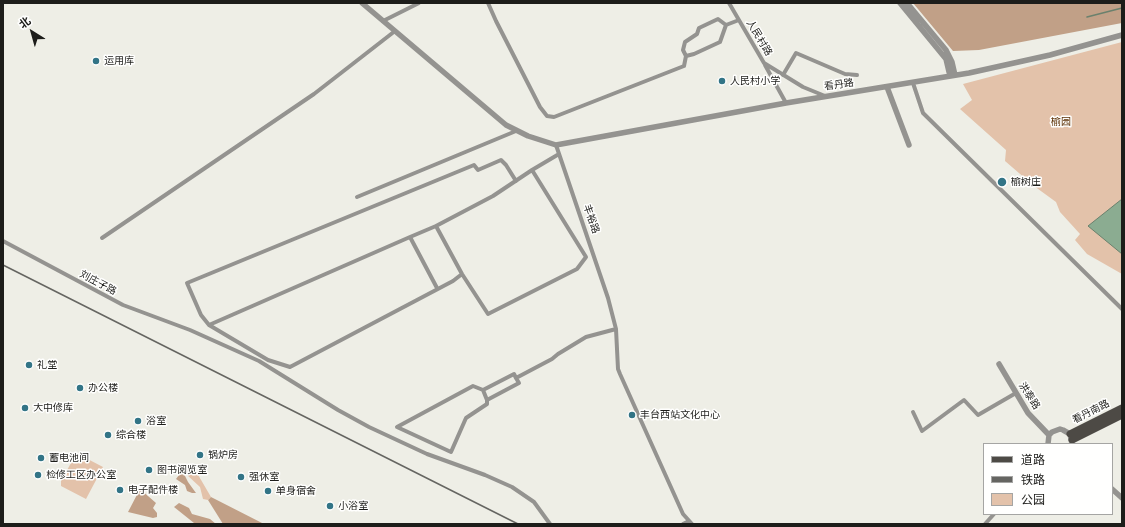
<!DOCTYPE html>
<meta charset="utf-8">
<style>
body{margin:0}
#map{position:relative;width:1125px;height:527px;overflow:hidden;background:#eeeee6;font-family:Manrope,"Noto Sans SC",sans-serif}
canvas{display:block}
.frame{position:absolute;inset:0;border:4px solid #1d1d1a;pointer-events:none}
.legend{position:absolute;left:983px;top:443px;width:130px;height:72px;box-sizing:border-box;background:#fffffe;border:1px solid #a5a5a3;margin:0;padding:5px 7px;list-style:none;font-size:12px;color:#1d1d1a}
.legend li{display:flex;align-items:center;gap:8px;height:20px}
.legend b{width:20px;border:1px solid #a5a5a3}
.north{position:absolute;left:12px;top:12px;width:40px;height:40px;-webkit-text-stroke:3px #fffffe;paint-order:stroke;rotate:323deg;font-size:11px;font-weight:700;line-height:16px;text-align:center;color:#1d1d1a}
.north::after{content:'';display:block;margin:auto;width:14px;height:18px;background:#1d1d1a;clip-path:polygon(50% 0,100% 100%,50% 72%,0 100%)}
</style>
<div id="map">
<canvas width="1125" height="527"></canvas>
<div class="frame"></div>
<ul class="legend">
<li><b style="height:5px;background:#4d4a45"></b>道路</li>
<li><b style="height:5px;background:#656561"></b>铁路</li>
<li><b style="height:11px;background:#e3c2aa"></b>公园</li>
</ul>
<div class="north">北</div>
</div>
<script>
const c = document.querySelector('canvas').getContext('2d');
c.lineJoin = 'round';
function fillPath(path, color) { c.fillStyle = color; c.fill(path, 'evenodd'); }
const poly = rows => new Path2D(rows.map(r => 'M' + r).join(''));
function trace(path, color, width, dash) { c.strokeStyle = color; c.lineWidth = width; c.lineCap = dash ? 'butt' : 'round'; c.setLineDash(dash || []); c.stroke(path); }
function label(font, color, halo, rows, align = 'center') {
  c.font = font + ' Manrope,"Noto Sans SC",sans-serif'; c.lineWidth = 3; c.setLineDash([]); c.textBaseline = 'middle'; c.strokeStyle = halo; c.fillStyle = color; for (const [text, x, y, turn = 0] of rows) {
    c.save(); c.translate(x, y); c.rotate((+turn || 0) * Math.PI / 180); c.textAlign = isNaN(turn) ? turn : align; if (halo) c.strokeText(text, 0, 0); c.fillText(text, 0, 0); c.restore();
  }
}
fillPath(poly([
 [1122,42,1122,274,1087,254,1075,240,1080,234,1060,212,1056,202,1034,186,1005,161,1006,150,960,109,972,100,963,84],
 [76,454,78,454,103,467,86,499,61,486,61,481],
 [186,467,191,469,197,473,211,497,208,500,203,499,200,487,187,475,185,469]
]), '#e3c2aa');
fillPath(poly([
 [913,3,1122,3,1122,23,979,50,953,51],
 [184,474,188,482,196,493,192,493,187,491,185,485,176,479,179,475],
 [140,489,156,503,153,508,157,513,157,517,153,518,128,512],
 [211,497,264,524,223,524,208,500],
 [179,503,189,508,192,514,210,519,216,524,194,523,174,507]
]), '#c1a087');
const water = poly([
 [1122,199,1122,254,1088,226,1122,199]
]);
fillPath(water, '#8bac91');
trace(water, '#6a816d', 1);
trace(poly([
 [1087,17,1122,8]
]), '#6a816d', 1.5);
trace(poly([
 [488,3,496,21,540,107,547,116,554,117,684,66,686,56,694,54,720,42,726,25,739,20],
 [729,3,764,63,803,87,825,96],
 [383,21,419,3],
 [686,56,683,50,685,42,697,34,699,28,718,19,726,25],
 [765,65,786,103],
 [783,75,796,53,845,74,857,75],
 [913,83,923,113,1122,309],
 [556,145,608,298,616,329,618,369,620,374,683,514,692,524],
 [532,170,586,257,577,269,488,314,462,274,436,226,493,196,532,170,559,154],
 [357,197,516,131],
 [436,226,410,237,437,288],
 [410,237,209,325,268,360,290,367,453,281,462,274],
 [102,238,314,94,395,31],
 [3,241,123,305,190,330,259,361,338,410,369,427,427,454,485,475,512,487,534,502,550,524],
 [209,325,201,315,187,283,474,165,478,170,501,160,506,165,516,181],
 [516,378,519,383,487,400,483,390,514,374,516,378,552,359,558,354,586,337,616,329],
 [483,390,473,386,397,427,451,452,466,418,487,404,487,400],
 [913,412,922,431,964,400,978,415,1016,393],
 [683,524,689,521],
 [985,524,994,514]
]), '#949390', 4);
trace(poly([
 [362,3,506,125,528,136,556,145,786,103,969,73,1050,55,1122,35],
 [900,3,946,59,950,76],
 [907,3,946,50,952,62,955,75],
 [887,87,909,145],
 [999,364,1028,413,1049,435],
 [1048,444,1049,435,1052,432,1060,429,1063,430,1070,434,1072,444],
 [1112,489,1122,498]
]), '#949390', 5.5);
trace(poly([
 [1070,434,1122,408],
 [1072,440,1122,415]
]), '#4d4a45', 7);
trace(poly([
 [3,265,518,524]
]), '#656561', 1.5);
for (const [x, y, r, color] of [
 [96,61,4,"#327486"],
 [722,81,4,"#327486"],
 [1002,182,5,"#327486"],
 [29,365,4,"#327486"],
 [80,388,4,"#327486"],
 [25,408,4,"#327486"],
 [632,415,4,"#327486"],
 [138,421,4,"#327486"],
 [108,435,4,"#327486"],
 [200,455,4,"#327486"],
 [41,458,4,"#327486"],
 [149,470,4,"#327486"],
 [38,475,4,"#327486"],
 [241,477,4,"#327486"],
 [120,490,4,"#327486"],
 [268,491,4,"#327486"],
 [330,506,4,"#327486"]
]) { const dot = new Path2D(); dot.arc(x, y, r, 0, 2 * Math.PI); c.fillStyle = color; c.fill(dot); trace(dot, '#fffffe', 1.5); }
label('10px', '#1d1d1a', '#fffffe', [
 ["人民村路",759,38,59],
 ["看丹路",839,85,-8],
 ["丰裕路",591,219,71],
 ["刘庄子路",98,283,28],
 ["洪泰路",1029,396,57],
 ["看丹南路",1091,412,-27]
]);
label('10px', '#1d1d1a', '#fffffe', [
 ["运用库",104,61],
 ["人民村小学",730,81],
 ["榆树庄",1011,182],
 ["礼堂",37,365],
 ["办公楼",88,388],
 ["大中修库",33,408],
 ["丰台西站文化中心",640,415],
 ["浴室",146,421],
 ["综合楼",116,435],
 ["锅炉房",208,455],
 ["蓄电池间",49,458],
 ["图书阅览室",157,470],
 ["检修工区办公室",46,475],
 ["强休室",249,477],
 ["电子配件楼",128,490],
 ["单身宿舍",276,491],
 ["小浴室",338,506]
], 'left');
label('10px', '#5c3004', '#fffffe', [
 ["榆园",1061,122]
]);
</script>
